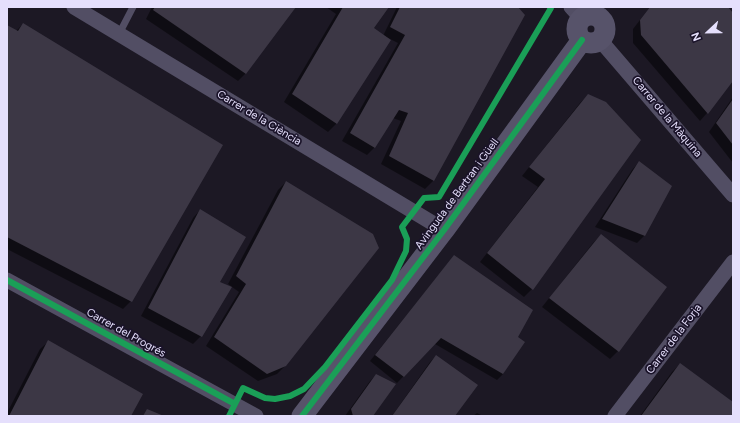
<!DOCTYPE html>
<meta charset="utf-8">
<style>
body{margin:0}
#map{position:relative;width:740px;height:423px;overflow:hidden;background:#1c1824;font-family:Figtree,sans-serif}
canvas{display:block}
.frame{position:absolute;inset:0;border:8px solid #e5dffc;pointer-events:none}
.north{position:absolute;left:688px;top:12px;width:40px;height:40px;-webkit-text-stroke:3px #1a1329;paint-order:stroke;rotate:248deg;font-size:11px;font-weight:700;line-height:16px;text-align:center;color:#e5dffc}
.north::after{content:'';display:block;margin:auto;width:14px;height:18px;background:#e5dffc;clip-path:polygon(50% 0,100% 100%,50% 72%,0 100%)}
</style>
<div id="map">
<canvas width="740" height="423"></canvas>
<div class="frame"></div>
<div class="north">N</div>
</div>
<script>
const c = document.querySelector('canvas').getContext('2d');
c.lineJoin = 'round';
function fillPath(path, color) { c.fillStyle = color; c.fill(path, 'evenodd'); }
const poly = rows => new Path2D(rows.map(r => 'M' + r).join(''));
function trace(path, color, width, dash) { c.strokeStyle = color; c.lineWidth = width; c.lineCap = dash ? 'butt' : 'round'; c.setLineDash(dash || []); c.stroke(path); }
function label(font, color, halo, rows, align = 'center') {
  c.font = font + ' Figtree,sans-serif'; c.lineWidth = 3.5; c.setLineDash([]); c.textBaseline = 'middle'; c.strokeStyle = halo; c.fillStyle = color; for (const [text, x, y, turn = 0] of rows) {
    c.save(); c.translate(x, y); c.rotate((+turn || 0) * Math.PI / 180); c.textAlign = isNaN(turn) ? turn : align; if (halo) c.strokeText(text, 0, 0); c.fillText(text, 0, 0); c.restore();
  }
}
fillPath(poly([
 [152,7,295,7,246,73,238,81,146,19],
 [326,7,387,7,373,29,383,36,397,7,516,7,523,15,433,181,425,189,381,164,401,121,393,118,375,147,367,155,342,141,398,43,386,37,389,40,336,124,328,132,284,102,336,14],
 [650,7,727,7,733,14,733,79,707,113,700,121,633,43,633,29],
 [23,24,131,301,123,309,7,249,7,26,16,31],
 [588,95,532,289,524,297,480,262,538,187,522,176,580,103],
 [733,97,733,163,709,132],
 [639,162,645,235,637,243,595,227,632,170],
 [286,182,285,366,277,374,258,381,206,346,239,292,228,284,278,190],
 [200,210,219,283,201,336,193,344,141,316,193,218],
 [601,235,666,288,618,351,610,359,542,307,593,243],
 [448,263,517,337,503,374,497,380,435,344,397,383,370,361],
 [48,342,130,416,7,416,7,413,40,349],
 [436,356,454,416,392,416,430,362],
 [680,364,733,404,733,416,640,416,672,372],
 [376,375,372,416,345,416,370,381],
 [477,413,483,416,473,416]
]), '#0007');
fillPath(poly([
 [155,7,296,7,246,74,153,10],
 [343,7,389,7,374,28,391,40,337,124,292,94],
 [400,7,518,7,525,15,434,181,389,156,408,113,399,110,375,148,350,133,405,35,390,27],
 [650,7,728,7,733,13,733,81,708,114,641,35,640,20],
 [23,23,223,145,132,302,7,237,7,25,18,31],
 [588,94,606,102,641,140,533,290,487,253,545,179,529,167],
 [733,99,733,145,716,123],
 [639,161,672,186,645,236,602,219],
 [286,181,373,234,379,248,286,366,267,374,214,337,246,284,236,276],
 [200,209,246,237,220,282,232,287,202,337,148,308],
 [601,234,667,287,619,352,549,298],
 [454,255,533,310,518,337,525,342,503,374,441,338,404,377,375,355],
 [48,340,143,394,131,416,9,416],
 [436,355,478,385,455,416,392,416],
 [680,363,733,402,733,416,641,416],
 [376,374,396,384,373,416,353,416,351,409],
 [147,409,164,416,143,416]
]), '#3c3745');
trace(poly([
 [119,34,133,7]
]), '#524e64', 7);
trace(poly([
 [74,7,444,230],
 [571,7,581,18],
 [600,40,733,195],
 [7,280,256,416],
 [615,416,733,262]
]), '#524e64', 15);
trace(poly([
 '577 29a14 14 0 1 1 28 0a14 14 0 1 1-28 0Z',
 [302,416,444,230,582,40]
]), '#57536a', 21);
trace(poly([
 [7,280,235,404],
 [229,416,243,388,265,398,275,399,290,396,304,389,325,367,392,280,406,251,407,239,402,227,424,198,439,197,551,8,550,7],
 [302,416,444,230,582,40]
]), '#1a9f57', 6);
label('11px', '#e5dffc', '#1a1329', [
 ["Carrer de la Màquina",667,117,50],
 ["Carrer de la Ciència",259,118,31],
 ["Avinguda de Bertran i Güell",457,194,-54],
 ["Carrer del Progrés",126,333,29],
 ["Carrer de la Forja",674,339,-53]
]);
</script>
